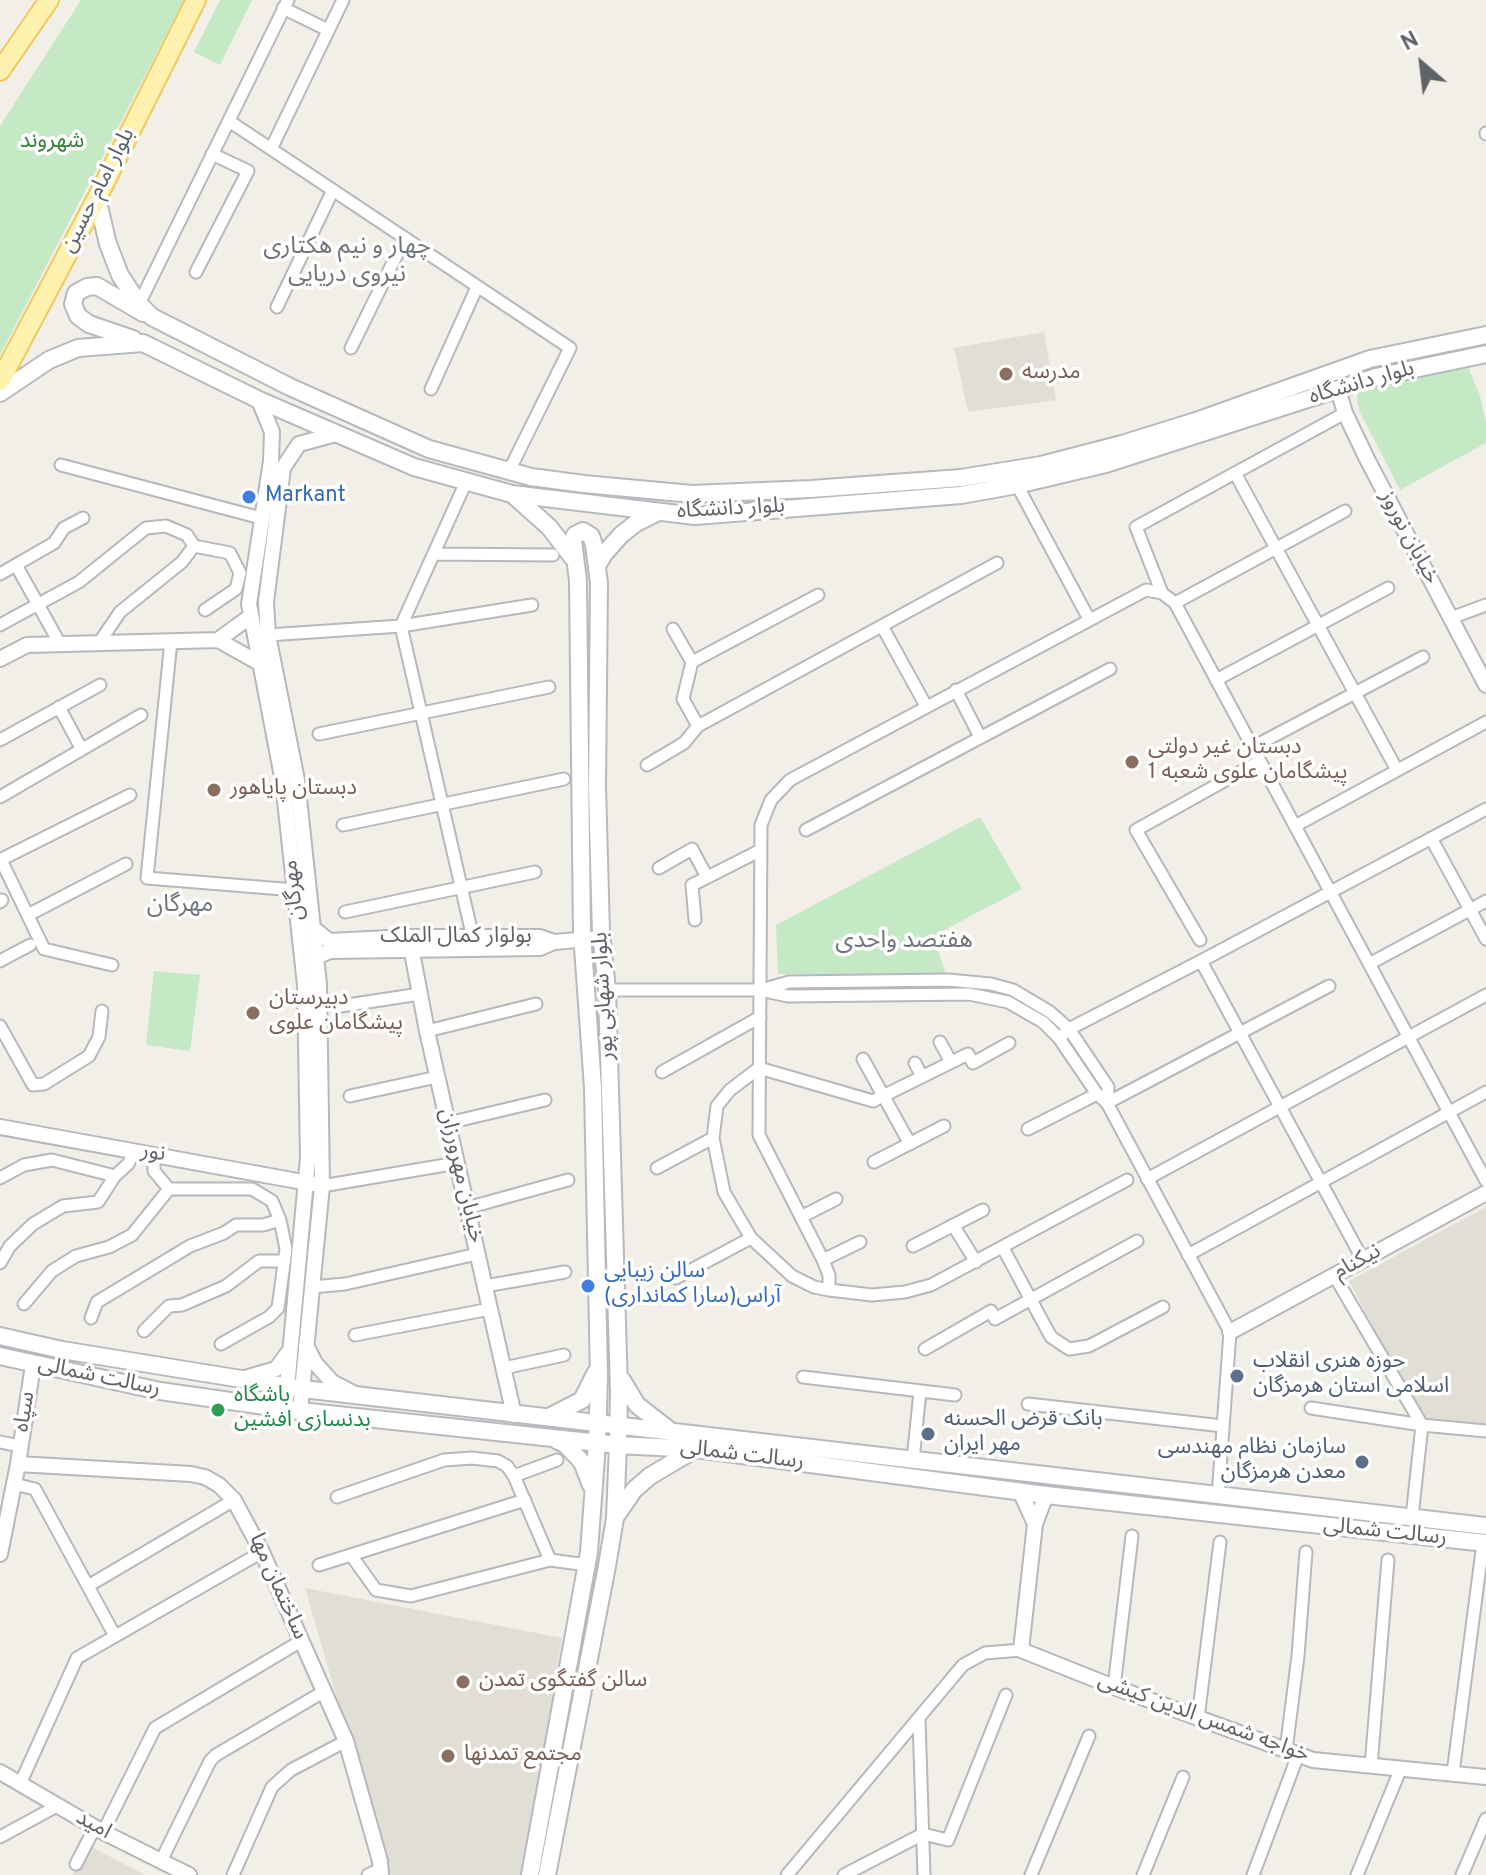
<!DOCTYPE html>
<meta charset="utf-8">
<style>
body{margin:0}
#map{position:relative;width:1486px;height:1875px;overflow:hidden;background:#f1efe8;font-family:Overpass,sans-serif}
canvas{display:block}
.north{position:absolute;left:1382px;top:24px;width:80px;height:80px;-webkit-text-stroke:6px #fff;paint-order:stroke;rotate:332deg;font-size:22px;font-weight:700;line-height:32px;text-align:center;color:#5f6368}
.north::after{content:'';display:block;margin:auto;width:28px;height:36px;background:#5f6368;clip-path:polygon(50% 0,100% 100%,50% 72%,0 100%)}
</style>
<div id="map">
<canvas width="1486" height="1875"></canvas>
<div class="north">N</div>
</div>
<script>
const c = document.querySelector('canvas').getContext('2d');
c.lineJoin = 'round';
function fillPath(path, color) { c.fillStyle = color; c.fill(path, 'evenodd'); }
const poly = rows => new Path2D(rows.map(r => 'M' + r).join(''));
function trace(path, color, width, dash) { c.strokeStyle = color; c.lineWidth = width; c.lineCap = dash ? 'butt' : 'round'; c.setLineDash(dash || []); c.stroke(path); }
function label(font, color, halo, rows, align = 'center') {
  c.font = font + ' Overpass,"Noto Sans Arabic",sans-serif'; c.lineWidth = 7; c.setLineDash([]); c.textBaseline = 'middle'; c.strokeStyle = halo; c.fillStyle = color; for (const [text, x, y, turn = 0] of rows) {
    c.save(); c.translate(x, y); c.rotate((+turn || 0) * Math.PI / 180); c.textAlign = isNaN(turn) ? turn : align; if (halo) c.strokeText(text, 0, 0); c.fillText(text, 0, 0); c.restore();
  }
}
fillPath(poly([
 [1044,332,1056,400,968,412,954,348],
 [1486,1207,1486,1424,1420,1417,1349,1281],
 [305,1588,562,1638,524,1875,388,1875],
 [88,1845,145,1875,73,1875]
]), '#e1ded6');
fillPath(poly([
 [81,0,184,0,0,355,0,126],
 [220,0,252,0,220,65,194,52],
 [1467,364,1480,396,1486,422,1486,443,1400,490,1359,410,1357,395,1366,389],
 [980,817,1022,889,933,936,947,977,778,974,776,925],
 [154,971,200,975,190,1051,146,1045]
]), '#c5e8c5');
const minor = poly([
 [283,8,328,30],
 [229,121,570,348,509,471],
 [1486,134,1486,133],
 [271,149,343,0],
 [196,272,248,171,212,154],
 [139,304,288,0],
 [277,307,333,190],
 [351,348,405,238],
 [431,389,477,287],
 [61,465,261,518],
 [1235,473,1397,770],
 [466,482,401,626,473,938],
 [1017,485,1089,619],
 [194,546,230,553,240,573,236,589,205,610],
 [434,554,553,555],
 [16,565,60,644],
 [0,574,54,543,64,528,83,518],
 [1162,593,1136,527,1345,413],
 [1175,603,1345,511],
 [1451,618,1486,605],
 [0,625,79,582,146,528,166,526,187,535,194,546],
 [882,626,926,706],
 [673,629,692,662,683,699,698,726],
 [268,635,401,626,532,605],
 [171,641,147,878,295,890],
 [99,643,120,612,182,562,194,546],
 [692,662,818,595],
 [1216,680,1388,588],
 [956,690,980,737],
 [59,707,81,748],
 [319,734,549,687],
 [0,740,100,685],
 [1253,747,1423,657],
 [647,765,684,743,698,726,997,563],
 [0,797,141,715],
 [343,825,564,779],
 [1295,826,1486,722],
 [806,830,1110,669],
 [1431,838,1486,939],
 [0,860,130,795],
 [1,860,44,949,112,965],
 [659,868,692,849,707,877],
 [0,902,2,900],
 [345,912,535,872],
 [28,915,126,864],
 [695,920,692,885,761,850],
 [1200,940,1136,830,1260,761],
 [0,961,30,945],
 [1201,961,1363,1260],
 [1369,964,1486,901],
 [764,989,789,982,948,980,991,984,1013,990,1050,1012,1069,1029,1108,1087,1107,1103],
 [607,990,760,990,788,996,969,994,1008,1002,1043,1022,1059,1038,1097,1094,1107,1103,1230,1332,1218,1496],
 [341,1006,420,994],
 [0,1026,33,1085,44,1084,89,1056,99,1037,102,1011],
 [427,1031,536,1004],
 [1059,1038,1069,1029,1201,961,1486,809],
 [940,1042,951,1062],
 [863,1059,910,1144],
 [915,1063,922,1077],
 [662,1072,760,1017],
 [350,1096,437,1077],
 [1107,1103,1329,986],
 [448,1123,545,1100],
 [1028,1129,1097,1094],
 [154,1155,154,1171,169,1189,252,1189,272,1201,280,1220,286,1249,278,1308,269,1317,221,1344],
 [874,1162,944,1126],
 [657,1168,713,1138],
 [0,1178,24,1165,52,1160,115,1176],
 [1147,1179,1486,995],
 [1127,1180,931,1285,905,1292,872,1295,829,1290,829,1275,823,1260,759,1135,761,825,771,800,790,780,1146,590,1162,593,1175,603,1486,1181],
 [322,1186,457,1163],
 [467,1208,568,1180],
 [801,1217,836,1199],
 [953,1225,976,1262],
 [913,1246,983,1210],
 [1003,1248,1051,1337,1069,1349,1089,1346,1163,1307],
 [1188,1255,1486,1092],
 [823,1260,860,1242],
 [0,1263,10,1246,33,1224,63,1206,98,1202,115,1176,128,1164,135,1151],
 [1334,1275,1422,1425,1412,1517],
 [676,1278,751,1238],
 [485,1286,565,1272],
 [312,1287,345,1284,477,1254],
 [829,1290,814,1287,792,1276,751,1238,724,1192,713,1138,717,1106,730,1090,759,1068,873,1101,968,1054,973,1063,1009,1043],
 [24,1304,52,1271,76,1256,109,1247,132,1235,169,1189],
 [91,1318,97,1302,190,1246,224,1233,236,1225,263,1225,280,1220],
 [144,1331,169,1306,182,1305,226,1286,259,1261,284,1261],
 [355,1335,490,1309],
 [925,1349,991,1311,995,1319,1137,1241],
 [504,1368,564,1355],
 [803,1377,955,1395],
 [1028,1404,1223,1426],
 [1311,1408,1422,1425,1486,1431],
 [0,1442,20,1446],
 [913,1460,920,1391],
 [514,1476,557,1460],
 [14,1484,35,1489,115,1636],
 [337,1497,444,1460,472,1458,498,1461,507,1466,514,1476,550,1560],
 [351,1555,376,1590,411,1596,550,1560,587,1565],
 [319,1565,525,1500],
 [88,1586,234,1500],
 [1114,1687,1132,1536],
 [1198,1718,1220,1542],
 [919,1720,924,1875],
 [1286,1750,1298,1656,1306,1552],
 [1371,1766,1388,1560],
 [1453,1773,1483,1543],
 [20,1784,77,1658,262,1552],
 [103,1832,155,1728,301,1641],
 [0,1837,57,1806],
 [161,1861,210,1761,216,1755,323,1692],
 [76,1864,95,1827],
 [233,1875,272,1787,291,1770,346,1741],
 [368,1875,380,1869],
 [787,1875,963,1665,985,1653,1021,1650],
 [844,1875,923,1834,948,1840,1006,1695],
 [1031,1875,1089,1736],
 [1143,1875,1183,1777],
 [1253,1875,1298,1755],
 [1357,1875,1401,1768],
 [1462,1875,1486,1819]
]);
const tertiary = poly([
 [1338,389,1345,413,1367,459,1486,685],
 [259,400,272,432,271,461,249,604,283,782,305,985,308,1158,285,1409],
 [251,616,218,640,259,663],
 [0,659,27,645,218,640],
 [313,928,329,941,409,937,540,937,554,942,601,938],
 [409,937,427,1031,514,1415],
 [316,957,330,951,540,948,554,942],
 [0,1127,314,1184],
 [1230,1332,1486,1193],
 [306,1345,315,1363,324,1373,332,1382,355,1394],
 [245,1378,276,1369,290,1350],
 [300,1411,322,1186,319,984,297,780,268,635,266,602,283,468,299,444,336,434],
 [18,1464,191,1474,205,1477,219,1485,234,1500,262,1552,346,1741,380,1861,381,1875],
 [1020,1491,1035,1524],
 [1046,1495,1035,1524,1021,1650,1114,1687,1313,1760,1486,1777],
 [0,1554,18,1464,33,1365],
 [0,1772,103,1832,189,1875]
]);
const secondary = poly([
 [97,198,108,244,120,275,139,304,152,317,290,387,429,449,531,477,584,484,692,494,811,489,961,478,1041,465,1122,444,1196,421,1370,359,1486,335],
 [133,339,89,324,78,316,73,304,76,293,87,287,97,286,143,313],
 [0,393,49,360,78,348,143,343,259,400,414,467,512,494,695,516,961,495,1017,485,1106,464,1376,377,1486,354],
 [512,494,549,527,573,558],
 [597,566,604,554,621,535,636,523,656,513],
 [0,1336,62,1350,303,1389,1486,1526],
 [0,1356,160,1391,300,1411,618,1445,696,1449,1046,1495,1486,1543],
 [622,1380,637,1405,668,1429],
 [549,1417,582,1400,596,1372],
 [558,1441,565,1444,582,1462,591,1485],
 [616,1516,634,1490,650,1476,694,1450],
 [530,1875,589,1552,597,1443,599,1377,593,1088,582,933,578,581,573,540,575,535,583,531,591,536,594,545,599,583,597,787,601,932,607,990,619,1390,618,1445,615,1518,607,1566,547,1875]
]);
const primary = poly([
 [0,71,49,0],
 [0,381,97,198,196,0]
]);
trace(minor, '#b5b8bc', 15);
trace(tertiary, '#b5b8bc', 18);
trace(secondary, '#b6babf', 20);
trace(primary, '#f2c960', 22);
trace(minor, '#fff', 11);
trace(tertiary, '#fff', 14);
trace(secondary, '#fff', 16);
trace(primary, '#fff2af', 18);
for (const [x, y, r, color] of [
 [1006,374,8,"#8d6e63"],
 [249,497,8,"#3f7fe0"],
 [1132,762,8,"#8d6e63"],
 [214,790,8,"#8d6e63"],
 [253,1013,8,"#8d6e63"],
 [588,1286,8,"#3f7fe0"],
 [1237,1376,8,"#5c6f8a"],
 [218,1410,8,"#2e9e5b"],
 [928,1434,8,"#5c6f8a"],
 [1362,1462,8,"#5c6f8a"],
 [463,1682,8,"#8d6e63"],
 [448,1756,8,"#8d6e63"]
]) { const dot = new Path2D(); dot.arc(x, y, r, 0, 2 * Math.PI); c.fillStyle = color; c.fill(dot); trace(dot, '#fff', 3); }
label('22px', '#348238', '#fff', [
 ["شهروند",52,143]
]);
label('22px', '#5f6368', '#fff', [
 ["بلوار امام حسین",99,191,-63],
 ["بلوار دانشگاه",1362,384,-16],
 ["بلوار دانشگاه",731,510,-3],
 ["خیابان نوروز",1408,538,62],
 ["مهرگان",295,890,-96],
 ["بولوار کمال الملک",456,938],
 ["بلوار شهابی پور",605,996,-93],
 ["نور",153,1154,10],
 ["خیابان مهرورزان",460,1176,77],
 ["نیکنام",1358,1263,-29],
 ["رسالت شمالی",99,1378,12],
 ["سپاه",26,1412,-81],
 ["رسالت شمالی",742,1456,7],
 ["رسالت شمالی",1385,1533,6],
 ["ساختمان مها",277,1587,66],
 ["خواجه شمس الدين كيشی",1203,1719,20],
 ["امید",93,1826,29]
]);
label('22px', '#785e54', '#fff', [
 ["مدرسه",1022,374],
 ["دبستان غیر دولتی",1148,749],
 ["پیشگامان علوی شعبه 1",1148,774],
 ["دبستان پایاهور",230,790],
 ["دبیرستان",269,1000],
 ["پیشگامان علوی",269,1025],
 ["سالن گفتگوی تمدن",479,1682],
 ["مجتمع تمدنها",464,1756]
], 'left');
label('22px', '#366cbe', '#fff', [
 ["Markant",265,497],
 ["سالن زیبایی",604,1273],
 ["آراس(سارا کمانداری)",604,1298]
], 'left');
label('22px', '#4e5e75', '#fff', [
 ["حوزه هنری انقلاب",1253,1363],
 ["اسلامی استان هرمزگان",1253,1388],
 ["بانک قرض الحسنه",944,1421],
 ["مهر ایران",944,1446],
 ["سازمان نظام مهندسی",1346,1449,"right"],
 ["معدن هرمزگان",1346,1474,"right"]
], 'left');
label('22px', '#27864d', '#fff', [
 ["باشگاه",234,1397],
 ["بدنسازی افشین",234,1422]
], 'left');
label('24px', '#70757a', '#fff', [
 ["چهار و نیم هکتاری",347,248],
 ["نیروی دریایی",347,276],
 ["مهرگان",180,906],
 ["هفتصد واحدی",904,942]
]);
</script>
